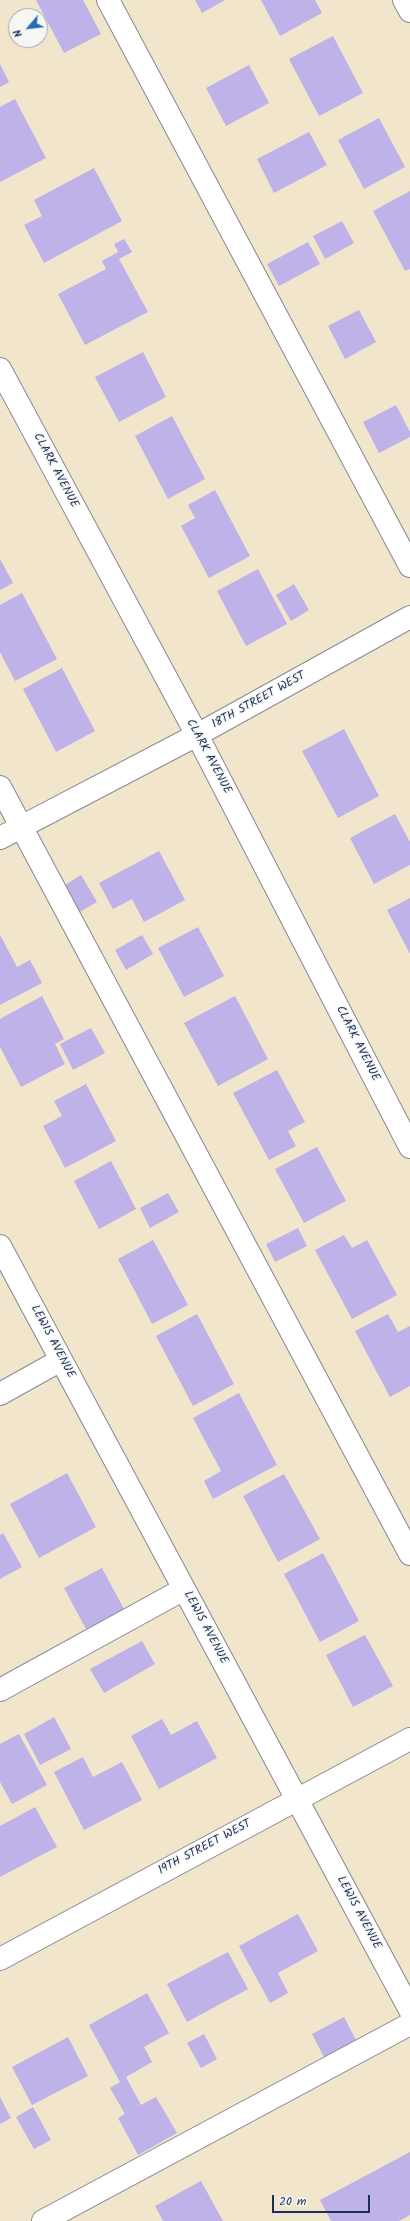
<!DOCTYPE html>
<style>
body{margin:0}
#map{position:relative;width:410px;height:2221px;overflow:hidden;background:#f1e5cc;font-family:Kalam,sans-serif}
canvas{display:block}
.north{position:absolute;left:8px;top:8px;width:40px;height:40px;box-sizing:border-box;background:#f6f6f2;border:1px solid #9ea6b7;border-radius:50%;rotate:242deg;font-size:11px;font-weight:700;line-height:16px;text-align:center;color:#1b2f5e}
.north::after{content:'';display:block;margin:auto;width:14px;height:18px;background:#1f6fb2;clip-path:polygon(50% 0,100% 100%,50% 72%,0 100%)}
.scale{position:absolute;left:272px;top:2195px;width:98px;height:18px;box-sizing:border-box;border:2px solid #1b2f5e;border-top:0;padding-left:5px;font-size:12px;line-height:14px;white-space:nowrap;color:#1b2f5e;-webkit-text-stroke:3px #f6f6f2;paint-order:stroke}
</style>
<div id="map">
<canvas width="410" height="2221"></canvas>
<div class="north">N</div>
<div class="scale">20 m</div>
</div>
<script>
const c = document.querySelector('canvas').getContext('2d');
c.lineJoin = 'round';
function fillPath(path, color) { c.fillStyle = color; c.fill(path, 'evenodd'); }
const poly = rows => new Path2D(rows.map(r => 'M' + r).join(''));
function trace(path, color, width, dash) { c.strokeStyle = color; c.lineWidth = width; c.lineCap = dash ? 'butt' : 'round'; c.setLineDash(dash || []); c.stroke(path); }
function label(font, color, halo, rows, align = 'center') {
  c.font = font + ' Kalam,sans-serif'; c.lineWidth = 3; c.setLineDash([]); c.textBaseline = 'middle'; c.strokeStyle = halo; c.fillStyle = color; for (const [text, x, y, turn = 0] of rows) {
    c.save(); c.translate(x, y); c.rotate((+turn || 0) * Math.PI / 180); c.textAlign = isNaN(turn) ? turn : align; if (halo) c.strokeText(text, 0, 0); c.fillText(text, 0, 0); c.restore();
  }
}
fillPath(poly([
 [36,0,83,0,101,34,64,53],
 [195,0,225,0,202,13],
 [261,0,315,0,322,13,280,36],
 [333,36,363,93,319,116,289,59],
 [0,64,9,82,0,87],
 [249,65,269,103,226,126,206,88],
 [15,99,46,158,0,182,0,107],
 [379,118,405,167,364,189,338,140],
 [309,132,327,165,274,193,257,159],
 [94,168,122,221,44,263,24,225,42,216,34,200],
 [410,191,410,269,405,271,373,211],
 [342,221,354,243,325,259,313,236],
 [124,239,132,252,119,259,148,312,85,345,58,294,106,269,102,261,118,252,114,244],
 [308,242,320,264,279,286,267,264],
 [359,310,376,342,345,359,328,326],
 [143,352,166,397,119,422,95,377],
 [396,405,410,432,410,437,379,453,363,422],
 [172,416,205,479,168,499,135,436],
 [215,490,250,556,209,578,181,526,195,518,188,505],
 [0,559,13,583,0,590],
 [258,569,287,624,246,646,217,591],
 [294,584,309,610,291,621,276,595],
 [22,593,57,659,15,681,0,652,0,605],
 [62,668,95,731,56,752,23,689],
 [344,729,379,796,338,818,302,751],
 [395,814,410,842,410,865,374,884,350,838],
 [159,851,185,900,144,922,132,899,113,909,99,883],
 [81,875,97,902,78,913,62,887],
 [410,898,410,954,387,910],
 [198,927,224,976,184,997,158,948],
 [0,935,17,967,30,960,42,983,0,1005],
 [142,935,153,954,126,970,115,950],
 [42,996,64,1039,55,1044,65,1064,21,1087,0,1047,0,1019],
 [235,996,268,1059,218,1086,184,1023],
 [91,1028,105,1053,73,1070,60,1044],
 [277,1070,305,1122,288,1131,296,1146,269,1160,233,1093],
 [86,1084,116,1141,65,1168,43,1126,62,1116,54,1101],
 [317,1147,346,1201,304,1223,275,1169],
 [111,1161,136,1209,99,1229,74,1181],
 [168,1193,179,1212,150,1228,140,1208],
 [298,1228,307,1246,275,1262,266,1244],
 [344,1235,352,1248,367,1240,397,1295,352,1319,315,1250],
 [153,1240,188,1305,152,1324,118,1259],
 [197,1314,234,1384,193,1406,156,1336],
 [388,1314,398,1332,410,1326,410,1386,390,1397,355,1331],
 [239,1393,277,1465,213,1499,204,1481,221,1471,193,1418],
 [67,1473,96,1527,39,1558,10,1504],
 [284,1474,320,1539,278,1562,243,1496],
 [3,1533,22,1567,0,1579,0,1535],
 [323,1553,359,1621,320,1642,284,1574],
 [102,1568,124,1609,86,1629,64,1588],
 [365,1635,393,1686,353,1707,326,1655],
 [142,1641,155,1664,104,1693,90,1669],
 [54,1717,71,1749,40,1765,24,1734],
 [162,1719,171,1735,197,1721,217,1758,159,1789,131,1736],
 [19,1734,47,1785,12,1804,0,1782,0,1744],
 [83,1757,93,1777,122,1762,142,1800,84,1830,54,1772],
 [35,1807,57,1847,0,1877,0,1826],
 [298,1914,318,1951,278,1973,288,1993,270,2003,239,1946],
 [228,1952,248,1989,187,2022,167,1984],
 [147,1993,169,2033,144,2047,152,2062,126,2077,141,2105,156,2097,177,2133,138,2155,118,2118,125,2114,110,2088,120,2082,89,2025],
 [344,2017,356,2040,324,2057,312,2034],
 [204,2034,217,2059,201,2068,187,2043],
 [68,2037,88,2076,32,2105,12,2067],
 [0,2097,11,2118,0,2124],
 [33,2107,51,2140,34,2149,16,2117],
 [410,2152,410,2215,399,2221,331,2221,320,2200],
 [201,2181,223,2221,163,2221,155,2206]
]), '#bfb2e8');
const minor = poly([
 [108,0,410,566],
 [404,0,410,11],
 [0,369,197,735,410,1147],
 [0,787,410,1554],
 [0,838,197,735,410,617],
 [0,1246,410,2010],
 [0,1394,61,1360],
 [0,1690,184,1589],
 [0,1959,410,1739],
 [43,2221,410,2024]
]);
trace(minor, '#868a95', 24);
trace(minor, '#fff', 22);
label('12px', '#1b2f5e', '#f6f6f2', [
 ["CLARK AVENUE",55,471,62],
 ["18TH STREET WEST",259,701,-29],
 ["CLARK AVENUE",208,757,62],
 ["CLARK AVENUE",357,1044,63],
 ["LEWIS AVENUE",52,1342,62],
 ["LEWIS AVENUE",205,1628,62],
 ["19TH STREET WEST",205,1848,-28],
 ["LEWIS AVENUE",358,1913,62]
]);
</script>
